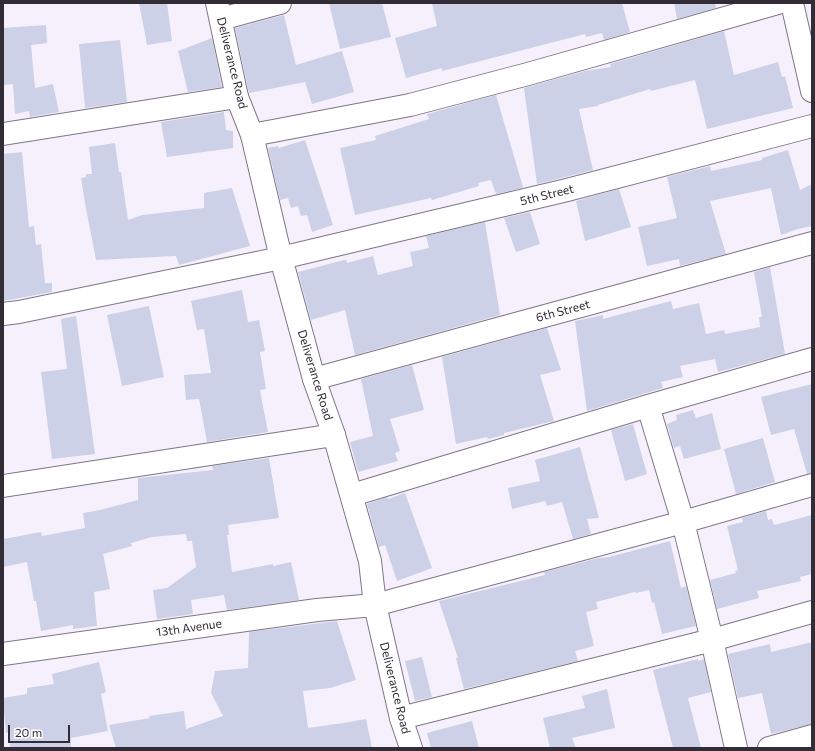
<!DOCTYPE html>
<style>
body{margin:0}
#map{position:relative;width:815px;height:751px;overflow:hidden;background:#f6f0fd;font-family:Commissioner,sans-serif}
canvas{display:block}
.frame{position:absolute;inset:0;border:4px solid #312c35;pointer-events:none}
.scale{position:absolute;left:8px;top:725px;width:62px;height:18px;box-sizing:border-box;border:2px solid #312c35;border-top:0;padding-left:5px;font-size:12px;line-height:14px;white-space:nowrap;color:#312c35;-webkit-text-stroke:3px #fff;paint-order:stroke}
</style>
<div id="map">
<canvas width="815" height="751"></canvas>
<div class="frame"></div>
<div class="scale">20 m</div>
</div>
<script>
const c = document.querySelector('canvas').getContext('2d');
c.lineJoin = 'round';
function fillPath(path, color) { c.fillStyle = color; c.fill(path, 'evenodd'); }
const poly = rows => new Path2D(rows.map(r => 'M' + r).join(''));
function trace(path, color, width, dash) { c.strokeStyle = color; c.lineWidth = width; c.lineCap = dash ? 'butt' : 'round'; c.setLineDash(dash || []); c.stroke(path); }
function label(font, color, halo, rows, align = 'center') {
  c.font = font + ' Commissioner,sans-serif'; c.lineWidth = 3; c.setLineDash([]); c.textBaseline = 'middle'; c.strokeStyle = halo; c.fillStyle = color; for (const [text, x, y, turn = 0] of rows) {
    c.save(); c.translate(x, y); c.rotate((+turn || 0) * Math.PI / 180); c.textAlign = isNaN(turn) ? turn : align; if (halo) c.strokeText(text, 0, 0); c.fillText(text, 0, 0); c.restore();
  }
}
fillPath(poly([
 [139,3,167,3,172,41,147,45],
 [329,3,382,3,391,37,340,49],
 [432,3,622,3,630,32,604,40,602,33,586,37,585,34,442,71,442,68,406,78,395,38,437,26],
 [674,3,715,3,716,8,677,19],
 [284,15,296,65,342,51,354,92,312,104,305,82,249,93,235,28],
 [46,25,47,43,31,45,35,88,53,84,59,112,30,117,29,111,15,114,13,84,3,85,3,28],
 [724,31,734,75,778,62,782,77,785,76,793,108,707,129,695,80,651,91,650,89,598,105,598,106,579,109,593,170,537,184,524,88,585,71,611,67,610,64],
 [212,38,222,87,188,92,178,51],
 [120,40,127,102,85,108,79,44],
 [496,95,523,187,522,188,496,194,491,180,478,183,479,186,432,200,431,198,355,215,340,148,376,140,375,136,429,119,427,114],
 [224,112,226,130,233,131,233,148,167,157,161,122],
 [305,140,333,225,312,232,307,215,301,216,298,206,291,208,288,198,280,200,268,148,278,146,279,148],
 [115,143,119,172,121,172,128,220,142,215,204,208,204,193,232,188,250,246,179,265,176,256,96,260,85,203,81,178,86,177,86,174,92,174,89,147],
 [788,150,800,190,812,184,812,226,798,229,781,235,771,188,710,201,726,254,680,266,679,259,647,266,638,227,677,218,667,177,710,166,711,171,762,160,762,158],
 [22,152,29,227,34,226,36,245,41,244,45,283,52,283,52,292,3,301,3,154],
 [619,189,631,227,585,241,576,201],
 [530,212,540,244,516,252,504,218],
 [485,222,500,315,355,355,345,310,311,320,298,272,344,260,346,260,347,263,373,256,378,275,413,266,410,252,429,248,426,236],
 [770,267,785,354,718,372,715,359,680,366,683,377,661,382,663,388,587,411,575,321,603,315,603,319,671,301,673,309,699,303,706,334,724,330,725,334,760,327,759,317,762,317,754,272],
 [242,290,248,322,259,320,265,351,260,352,266,389,260,390,268,432,207,442,199,399,186,400,184,375,211,373,204,329,197,330,191,301],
 [149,306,164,377,122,386,107,315],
 [76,316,95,454,52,459,41,372,67,369,61,319],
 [547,328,561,370,540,375,554,421,504,433,504,435,488,439,487,437,456,444,442,357],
 [412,365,424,410,390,419,400,451,395,453,398,461,358,472,350,442,373,436,361,379],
 [812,384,812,473,807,474,794,429,771,435,761,397],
 [693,410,696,418,712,413,721,449,684,459,680,446,674,448,667,424,677,420,676,415],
 [633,424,647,474,625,481,611,430],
 [763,438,775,482,736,494,724,449],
 [580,447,599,518,587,519,591,534,573,539,562,502,547,506,545,501,512,509,508,488,540,481,535,460],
 [269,458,279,518,228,525,229,535,227,535,232,572,273,564,273,566,291,562,299,600,227,610,224,595,191,600,193,614,157,619,153,590,167,588,196,567,192,541,187,541,186,534,152,537,131,543,132,546,103,554,110,589,94,592,97,626,73,629,73,625,41,631,36,601,34,601,27,562,3,567,3,539,41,532,42,536,85,528,83,513,100,510,138,500,138,478,213,470,212,466],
 [405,493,432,568,397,581,385,545,379,547,367,504,387,497,388,499],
 [766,511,768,520,772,519,774,525,812,515,812,574,800,577,801,581,757,591,759,598,717,609,710,580,736,573,735,571,738,570,727,526,743,522,742,518],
 [670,541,681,588,686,586,696,626,662,634,654,602,652,603,649,590,636,593,635,592,596,602,598,609,586,612,594,646,575,651,578,661,464,689,456,658,458,658,439,601,545,575,544,572,599,558,609,557],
 [337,621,356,680,330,688,303,691,308,728,343,723,366,719,372,748,116,748,109,725,150,718,149,716,184,711,186,729,223,716,211,693,215,671,248,668,249,632],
 [812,642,812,724,771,734,762,693,738,698,728,654,770,644,771,652],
 [422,657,432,697,415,701,405,661],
 [698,659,698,661,704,659,711,692,688,698,701,748,673,748,653,670],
 [99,662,106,692,101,694,108,731,71,738,71,748,10,748,9,732,6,733,3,698,27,694,27,688,54,684,52,674],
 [607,689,615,728,572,738,576,748,550,748,543,718,585,708,582,696],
 [472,721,479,748,431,748,427,733]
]), '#ccd1e7');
const minor = poly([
 [792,3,812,91],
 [221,19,280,3],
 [3,134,237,97],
 [252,135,410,105,528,74,778,3],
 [3,314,19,312,281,258,567,190,812,126],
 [314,379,812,243],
 [648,406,683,522,712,640,736,748],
 [3,486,334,435],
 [352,495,648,406,812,359],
 [3,654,317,610,375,605,683,522,812,485],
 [401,718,712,640,812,612],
 [769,748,812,736]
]);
const tertiary = poly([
 [217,3,237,97,252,135,281,258,314,379,334,435,370,561,375,605,401,718,411,748]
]);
trace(minor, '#7f7588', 24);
trace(tertiary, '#7f7588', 24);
trace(minor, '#fff', 22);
trace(tertiary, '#fff', 22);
label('12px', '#312c35', '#fff', [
 ["Deliverance Road",232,63,76],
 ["5th Street",547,195,-14],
 ["6th Street",563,311,-15],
 ["Deliverance Road",315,375,73],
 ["13th Avenue",189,628,-8],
 ["Deliverance Road",395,688,76]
]);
</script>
